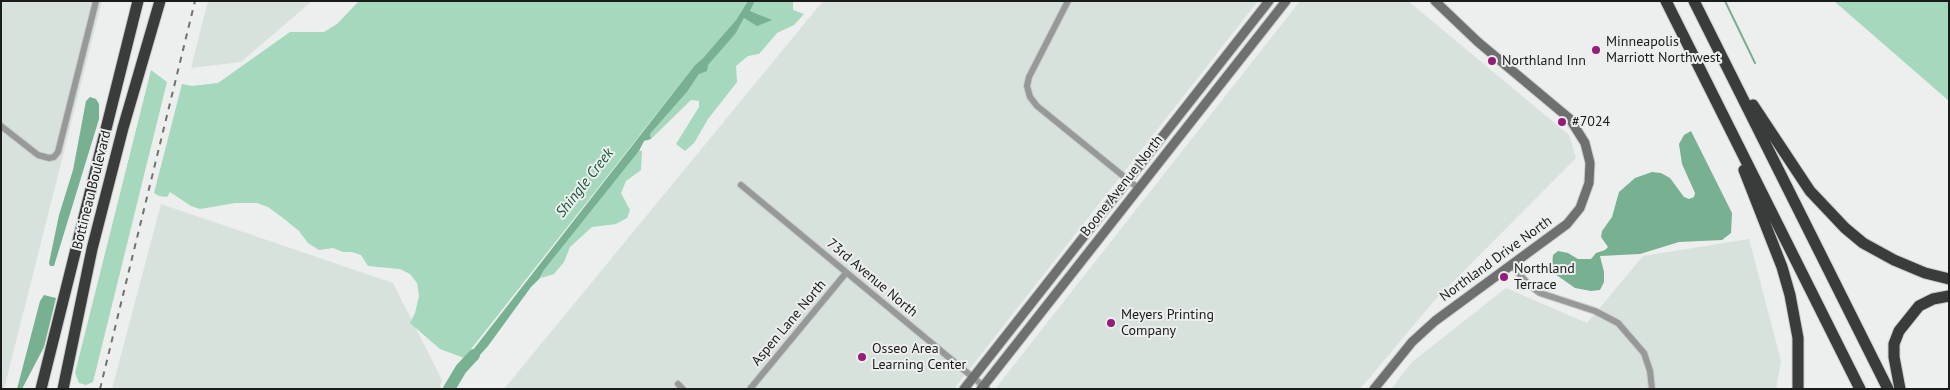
<!DOCTYPE html>
<style>
body{margin:0}
#map{position:relative;width:1950px;height:390px;overflow:hidden;background:#ecefed;font-family:"PT Sans",sans-serif}
canvas{display:block}
.frame{position:absolute;inset:0;border:2px solid #1a1b1b;pointer-events:none}
</style>
<div id="map">
<canvas width="1950" height="390"></canvas>
<div class="frame"></div>
</div>
<script>
const c = document.querySelector('canvas').getContext('2d');
c.lineJoin = 'round';
function fillPath(path, color) { c.fillStyle = color; c.fill(path, 'evenodd'); }
const poly = rows => new Path2D(rows.map(r => 'M' + r).join(''));
function trace(path, color, width, dash) { c.strokeStyle = color; c.lineWidth = width; c.lineCap = dash ? 'butt' : 'round'; c.setLineDash(dash || []); c.stroke(path); }
function label(font, color, halo, rows, align = 'center') {
  c.font = font + ' "PT Sans",sans-serif'; c.lineWidth = 4; c.setLineDash([]); c.textBaseline = 'middle'; c.strokeStyle = halo; c.fillStyle = color; for (const [text, x, y, turn = 0] of rows) {
    c.save(); c.translate(x, y); c.rotate((+turn || 0) * Math.PI / 180); c.textAlign = isNaN(turn) ? turn : align; if (halo) c.strokeText(text, 0, 0); c.fillText(text, 0, 0); c.restore();
  }
}
fillPath(poly([
 [1,1,102,1,4,389,1,389],
 [208,1,312,1,241,62,191,68],
 [823,1,1258,1,954,389,504,389],
 [1300,1,1408,1,1569,135,1576,158,1434,301,1360,389,995,389],
 [161,204,393,283,442,380,439,389,112,389],
 [1749,239,1781,361,1776,389,1391,389,1412,362,1506,288,1587,323,1643,256]
]), '#d8e2dc');
fillPath(poly([
 [359,1,748,1,736,20,703,58,695,65,464,358,440,349,410,323,415,313,419,296,417,283,410,274,400,269,368,266,361,255,352,252,343,252,333,248,319,250,308,243,299,231,283,218,268,207,257,203,235,203,200,209,191,206,170,192,167,197,159,196,154,193,182,84,192,86,218,83,290,32,324,32,337,24],
 [755,1,793,1,793,10,804,14,794,25,777,33,759,54,748,56,736,66,737,82,708,119,694,143,685,151,676,144,699,107,699,101,691,100,651,139,650,134,687,92,699,74,736,33,744,18,771,20,750,11],
 [1834,1,1949,1,1949,101],
 [151,70,167,82,93,382,86,385,79,383,75,373],
 [639,151,642,151,641,170,626,181,621,193,630,210,627,218,616,224,592,227,570,247,564,262,554,274,541,278,544,270]
]), '#a5d8bc');
fillPath(poly([
 [748,1,755,1,750,11,772,20,757,26,744,18,736,33,708,65,707,71,699,74,687,92,650,134,651,139,644,141,639,151,544,270,540,278,531,287,488,346,471,365,459,368,695,65,703,58,736,20],
 [90,97,96,99,99,104,99,119,54,266,50,266,49,263,59,215,73,170,86,101],
 [1691,131,1732,213,1731,233,1722,240,1679,242,1640,254,1600,256,1604,272,1604,282,1600,290,1591,291,1575,288,1555,274,1552,266,1553,255,1558,251,1568,253,1578,259,1591,259,1596,253,1605,250,1608,247,1601,237,1602,231,1612,217,1619,192,1635,178,1652,172,1661,173,1670,178,1684,197,1689,199,1694,197,1695,193,1682,164,1679,144,1684,135],
 [44,295,56,298,44,347,22,389,17,389,40,301]
]), '#78b092');
trace(poly([
 [1725,1,1755,63]
]), '#78b092', 2);
trace(poly([
 [449,389,461,369,474,355]
]), '#78b092', 12);
const street = poly([
 [1068,1,1029,77,1027,86,1030,97,1037,106,1138,188],
 [1,126,38,155,49,158,54,157,58,152,96,1],
 [741,185,987,389],
 [1512,265,1528,284,1540,293,1595,311,1618,323,1644,353,1650,371,1652,389],
 [678,384,683,389],
 [750,389,846,273]
]);
const secondary = poly([
 [964,389,1269,1],
 [981,389,1286,1],
 [1374,389,1412,342,1435,321,1567,224,1580,208,1589,183,1590,163,1585,143,1570,119,1478,42,1435,1]
]);
const highway = poly([
 [1666,1,1860,389],
 [1694,1,1888,389],
 [1753,105,1810,191,1845,228,1863,243,1894,260,1925,273,1949,279],
 [1744,170,1782,267,1790,295,1798,338,1798,389],
 [41,389,138,1],
 [63,389,92,249,123,128,160,1],
 [1900,389,1894,357,1894,344,1899,331,1919,306,1933,299,1949,296]
]);
trace(street, '#cacdcb', 8);
trace(secondary, '#cacdcb', 11);
trace(highway, '#cacdcb', 13);
trace(street, '#979998', 6);
trace(secondary, '#6e706f', 9);
trace(highway, '#393c3a', 11);
trace(poly([
 [100,389,195,1]
]), '#707271', 2, [6, 6]);
for (const [x, y, r, color] of [
 [1596,50,5,"#951c78"],
 [1492,61,5,"#951c78"],
 [1562,122,5,"#951c78"],
 [1504,277,5,"#951c78"],
 [1111,323,5,"#951c78"],
 [862,357,5,"#951c78"]
]) { const dot = new Path2D(); dot.arc(x, y, r, 0, 2 * Math.PI); c.fillStyle = color; c.fill(dot); trace(dot, '#ecefed', 2); }
label('14px', '#1a1b1b', '#ecefed', [
 ["Minneapolis",1606,42],
 ["Marriott Northwest",1606,58],
 ["Northland Inn",1502,61],
 ["#7024",1572,122],
 ["Northland",1514,269],
 ["Terrace",1514,285],
 ["Meyers Printing",1121,315],
 ["Company",1121,331],
 ["Osseo Area",872,349],
 ["Learning Center",872,365]
], 'left');
label('14px', '#1a1b1b', '#ecefed', [
 ["Boone Avenue North",1122,186,-52],
 ["Bottineau Boulevard",92,190,-76],
 ["Northland Drive North",1496,259,-36],
 ["73rd Avenue North",872,278,40],
 ["Aspen Lane North",789,323,-50]
]);
label('italic 15px', '#13583a', '#ecefed', [
 ["Shingle Creek",585,183,-52]
]);
</script>
